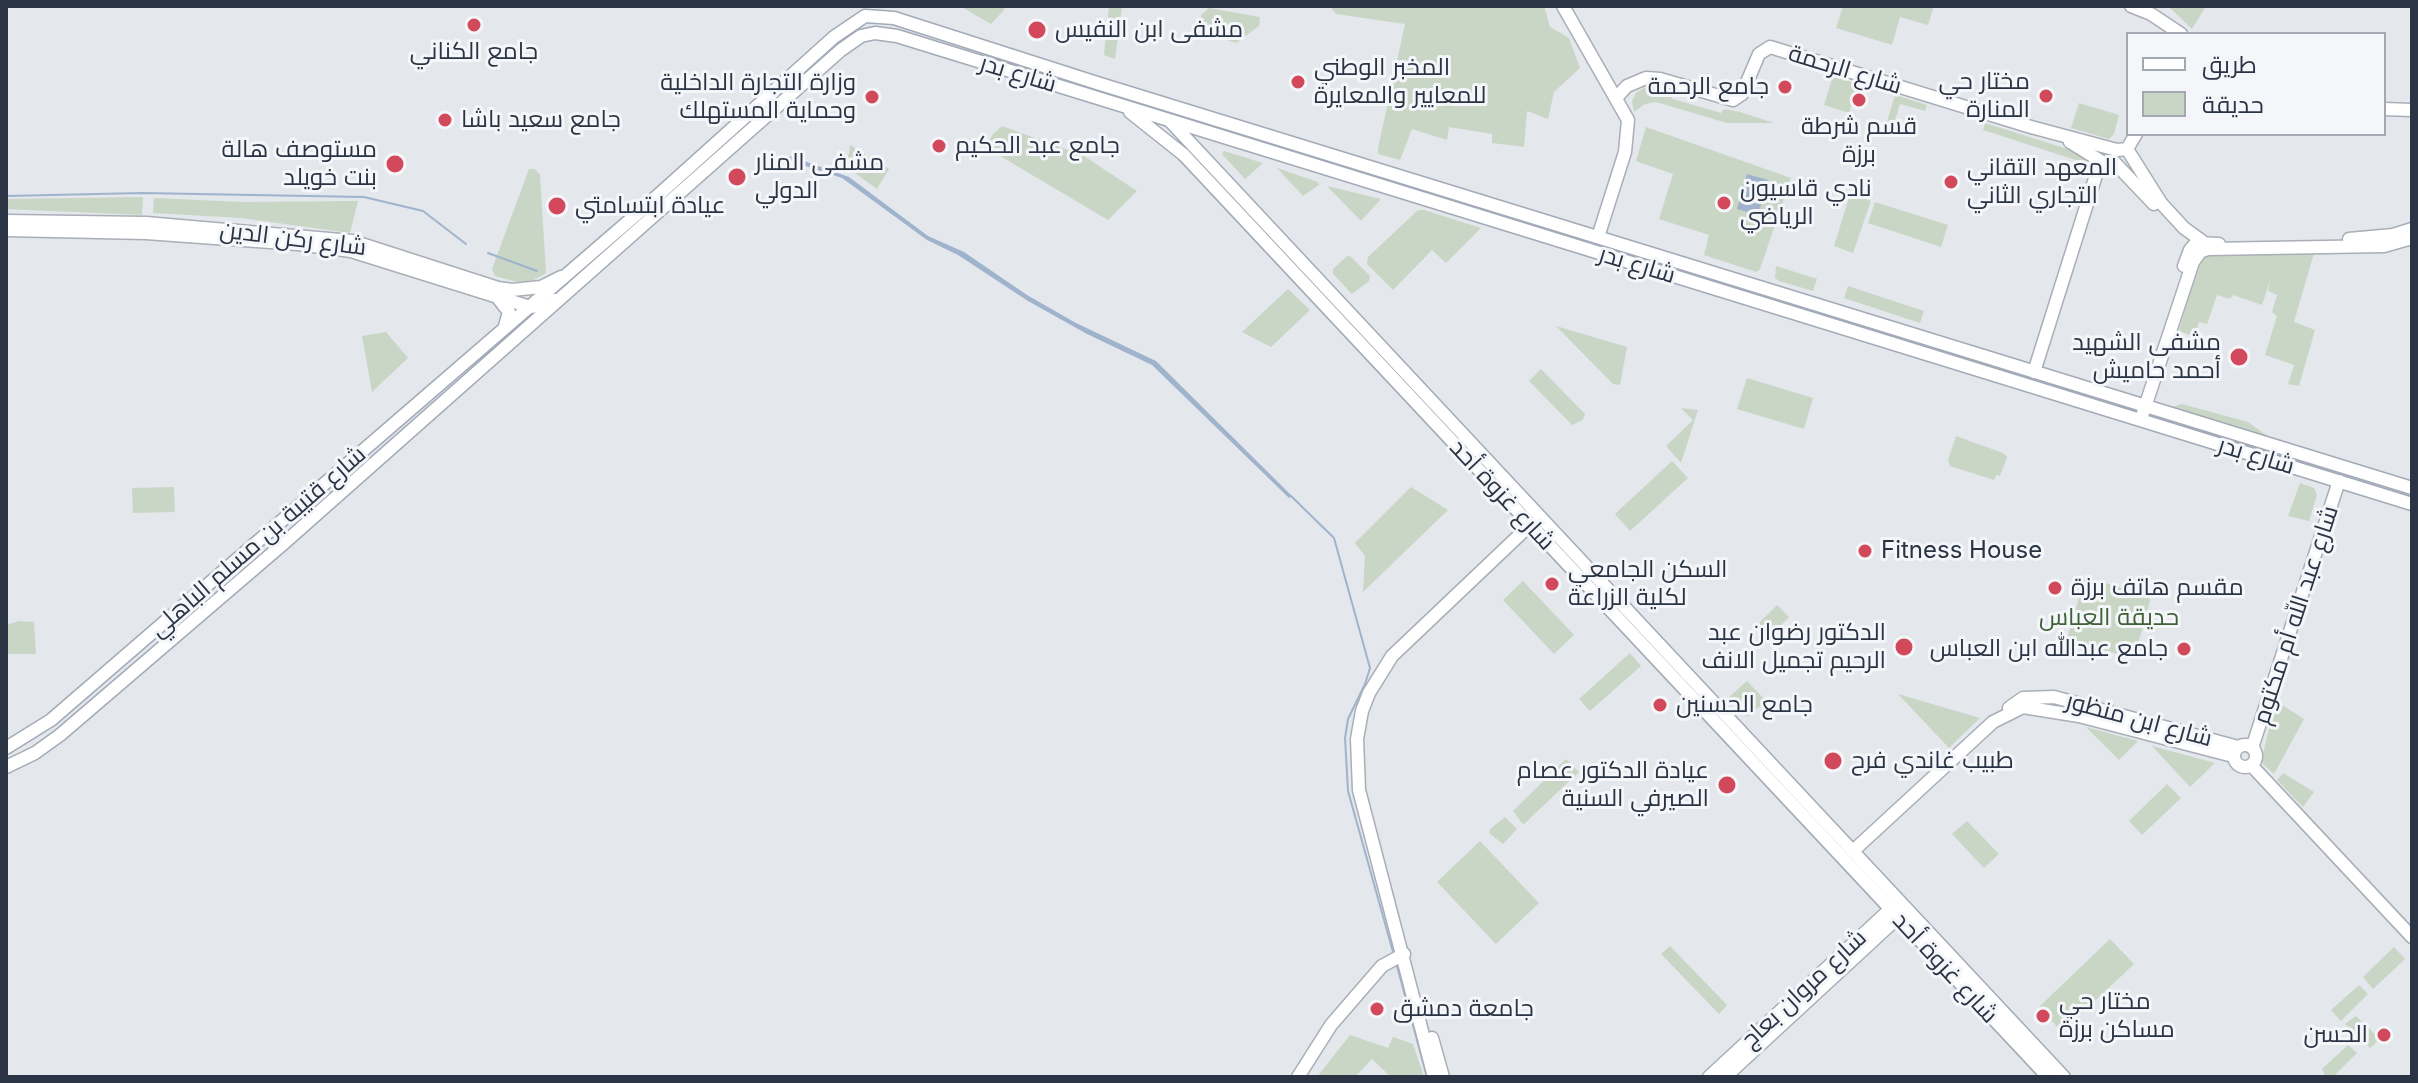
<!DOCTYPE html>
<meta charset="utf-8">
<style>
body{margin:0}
#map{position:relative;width:2418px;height:1083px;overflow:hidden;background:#e4e7ec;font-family:Inter,Cairo,sans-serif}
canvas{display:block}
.frame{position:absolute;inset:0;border:8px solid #2b3445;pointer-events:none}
.legend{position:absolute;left:2126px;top:32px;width:260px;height:104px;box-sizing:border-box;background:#f4f6f9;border:2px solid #a4a8b1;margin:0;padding:10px 14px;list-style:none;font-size:24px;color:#2b3445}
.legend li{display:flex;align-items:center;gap:16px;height:40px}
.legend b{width:40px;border:2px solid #a4a8b1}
</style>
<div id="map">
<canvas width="2418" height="1083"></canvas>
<div class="frame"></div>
<ul class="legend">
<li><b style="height:10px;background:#fff"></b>طريق</li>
<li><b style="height:22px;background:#c9d6c5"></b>حديقة</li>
</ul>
</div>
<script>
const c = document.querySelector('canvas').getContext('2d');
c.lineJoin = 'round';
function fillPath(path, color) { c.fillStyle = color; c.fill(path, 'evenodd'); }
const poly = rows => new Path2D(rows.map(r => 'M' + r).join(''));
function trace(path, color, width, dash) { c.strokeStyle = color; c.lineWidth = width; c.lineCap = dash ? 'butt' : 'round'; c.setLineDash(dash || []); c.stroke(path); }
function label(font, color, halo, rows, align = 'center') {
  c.font = font + ' Inter,Cairo,sans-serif'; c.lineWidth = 6; c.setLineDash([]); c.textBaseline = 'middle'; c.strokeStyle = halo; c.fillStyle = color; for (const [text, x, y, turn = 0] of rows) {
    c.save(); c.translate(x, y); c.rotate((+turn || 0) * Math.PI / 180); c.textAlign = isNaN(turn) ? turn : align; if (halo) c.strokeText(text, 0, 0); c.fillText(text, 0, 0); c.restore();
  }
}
fillPath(poly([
 [960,6,999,6,1005,9,991,24],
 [1109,6,1122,6,1115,59,1104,55],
 [1330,6,1544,6,1550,27,1569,38,1580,68,1554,92,1548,119,1527,111,1524,147,1492,143,1492,134,1449,127,1447,140,1412,129,1400,160,1378,154,1378,148,1405,24,1336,14],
 [1843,6,1934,6,1928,25,1900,17,1892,45,1836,28],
 [2168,6,2206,6,2192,29],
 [1209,8,1260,17,1259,26,1236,43,1227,40,1206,28,1201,21,1201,15],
 [1833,76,1858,84,1849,113,1824,105],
 [1657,86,1664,89,1673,99,1721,113,1724,109,1740,112,1774,123,1727,123,1656,102,1645,104,1634,112,1632,101,1636,93,1647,86],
 [1895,95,1927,105,1925,111,1900,104,1893,127,1886,125],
 [2079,103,2119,115,2114,134,2109,139,2071,128],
 [1985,123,2080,153,2088,164,1983,130],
 [1002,126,1084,156,1137,191,1108,220,990,150,987,145,993,134],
 [1646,127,1791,178,1760,269,1756,272,1704,255,1709,235,1659,219,1673,174,1636,161],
 [850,145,889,169,877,189,841,163,849,154],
 [1224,151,1263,163,1245,179,1222,154],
 [1277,168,1318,182,1319,185,1303,196],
 [529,169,535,169,540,175,546,273,534,280,517,282,495,276,492,269],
 [1327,186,1381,199,1361,221],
 [1850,194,1871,201,1853,253,1834,246],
 [143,197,142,215,6,209,6,199],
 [154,198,243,202,358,201,350,233,241,218,153,213],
 [1875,202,1948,225,1941,247,1868,223],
 [1418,210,1424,210,1481,228,1446,263,1432,250,1393,290,1367,264,1368,257],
 [2205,253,2314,253,2294,322,2315,330,2299,386,2288,384,2294,365,2265,355,2277,316,2272,312,2277,295,2268,291,2271,278,2262,305,2233,295,2230,299,2217,295,2207,324,2199,322,2195,337,2179,331,2200,258],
 [1347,256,1350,256,1370,276,1369,281,1352,294,1333,274,1333,269],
 [1776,266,1817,279,1813,291,1779,281,1775,278],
 [1848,286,1924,311,1920,323,1844,298],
 [1288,289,1310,310,1271,347,1242,332],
 [1556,326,1627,347,1620,385,1613,384],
 [386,332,408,358,372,392,362,336],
 [1541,369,1585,414,1583,420,1572,425,1529,381],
 [1747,378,1813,398,1804,429,1737,409],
 [2182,404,2248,422,2269,437,2172,407],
 [1681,408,1698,410,1681,463,1666,446,1693,420],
 [1956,436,2003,453,2007,457,2000,476,1996,475,1994,480,1950,466,1948,460],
 [1672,461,1688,478,1630,531,1615,514],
 [2300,483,2314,488,2317,495,2309,521,2288,516],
 [174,487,175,512,133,513,132,488],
 [1411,487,1448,510,1363,592,1365,556,1355,543],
 [2085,577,2149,596,2150,601,2134,659,2067,639],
 [1523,581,1574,635,1554,654,1503,600],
 [1777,605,1789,617,1770,636,1758,624],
 [19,621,34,622,36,654,6,654,6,625],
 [1630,653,1641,666,1590,711,1579,699],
 [1747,681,1766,701,1747,717,1729,697],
 [1898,694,1980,718,1949,748],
 [2276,701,2304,719,2274,774,2263,764,2262,757],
 [2086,727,2138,741,2119,760],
 [2152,746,2215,763,2190,787],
 [1566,759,1579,772,1524,824,1522,823,1513,811],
 [2283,773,2314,792,2303,807,2277,780],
 [2167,784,2181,798,2142,835,2129,821],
 [1505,817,1517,829,1503,844,1489,833,1490,829],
 [1967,821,1999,854,1984,868,1952,834],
 [1480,841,1539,903,1496,944,1437,882],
 [2110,939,2134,964,2062,1032,2039,1007],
 [1670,946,1727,1005,1719,1014,1661,954],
 [2394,947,2405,959,2373,989,2363,977],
 [2359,985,2368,994,2341,1021,2331,1010],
 [2356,1016,2380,1039,2370,1048,2345,1024],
 [1350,1035,1388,1048,1393,1037,1413,1044,1424,1077,1391,1077,1372,1059,1355,1077,1317,1077],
 [2348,1045,2357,1053,2333,1077,2326,1077,2322,1069]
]), '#c9d6c5');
fillPath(poly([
 [790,156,849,177,928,236,964,252,1027,295,1076,323,1156,361,1292,496,1289,498,1152,365,1087,334,1028,301,958,255,927,240,842,178,787,160],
 [1747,174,1768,180,1758,215,1737,209]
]), '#9fb4cc');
trace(poly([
 [6,196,142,193,364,197,423,211,466,244],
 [488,253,537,271],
 [1291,496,1334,538,1370,668,1365,684,1348,719,1345,738,1348,791,1393,952],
 [1397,966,1427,1077]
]), '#9fb4cc', 2);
const secondary = poly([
 [1563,6,1628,120,1625,152,1598,237],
 [2131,6,2151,14,2181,34],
 [1617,97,1627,86,1646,78,1660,79,1733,100,1742,94,1759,54,1770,47,2031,127,2117,150,2127,149],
 [2384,109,2412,110],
 [2070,142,2104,163],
 [2127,149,2161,203,2184,228,2202,241],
 [2127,149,2136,134],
 [2113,161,2154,204],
 [6,221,146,223,352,241,498,288,512,290,541,287,561,277],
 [6,230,146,233,298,244,351,251,530,307,549,305,555,300],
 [2349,239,2393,235,2412,229],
 [2184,266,2190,250,2196,243,2219,244],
 [2034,372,2097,172,2101,165,2113,161],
 [2142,416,2193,262,2200,252,2208,249,2384,246,2412,238],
 [2009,708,2023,698,2054,697,2238,747],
 '2234 756a11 11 0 1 1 22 0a11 11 0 1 1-22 0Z',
 [2252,748,2339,481],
 [2251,765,2412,937],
 [1853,851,1993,722,2023,707,2079,716,2233,756],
 [1432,1038,1443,1077],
 [1298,1077,1331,1025,1382,966,1404,954],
 [1434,1077,1359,790,1357,739,1362,711,1369,693,1392,656,1530,525],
 [1709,1077,1897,903],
 [1725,1077,1905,911]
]);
const primary = poly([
 [1130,112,1184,155,2048,1077],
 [1170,121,2064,1077],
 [498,298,509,312,505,326],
 [6,748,51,720,645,207,834,37,865,16,894,18,1097,83,2412,488],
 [6,767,35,753,60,735,283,544,841,50,861,36,875,33,897,36,2412,504]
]);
trace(secondary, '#a9aeb7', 15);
trace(primary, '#a3abb8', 15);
trace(secondary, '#fff', 12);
trace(primary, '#fff', 12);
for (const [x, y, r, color] of [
 [474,25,8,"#d1495b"],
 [1037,30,10,"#d1495b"],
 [1298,82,8,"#d1495b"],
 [1785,87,8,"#d1495b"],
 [2046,96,8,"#d1495b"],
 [872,97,8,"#d1495b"],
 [1859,100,8,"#d1495b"],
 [445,120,8,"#d1495b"],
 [939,146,8,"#d1495b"],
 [395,164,10,"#d1495b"],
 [737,177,10,"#d1495b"],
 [1951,182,8,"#d1495b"],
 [1724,203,8,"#d1495b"],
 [557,206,10,"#d1495b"],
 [2239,357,10,"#d1495b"],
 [1865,551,8,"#d1495b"],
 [1552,584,8,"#d1495b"],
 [2055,588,8,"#d1495b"],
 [1904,647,10,"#d1495b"],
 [2184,649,8,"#d1495b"],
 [1660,705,8,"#d1495b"],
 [1833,761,10,"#d1495b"],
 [1727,785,10,"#d1495b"],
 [1377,1009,8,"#d1495b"],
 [2043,1016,8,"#d1495b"],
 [2384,1035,8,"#d1495b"]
]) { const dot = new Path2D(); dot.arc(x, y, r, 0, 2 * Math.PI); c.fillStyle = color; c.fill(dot); trace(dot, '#f4f6f9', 3); }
label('24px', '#2b3445', '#f4f6f9', [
 ["مشفى ابن النفيس",1055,30],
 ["جامع الكناني",474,52,"center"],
 ["المخبر الوطني",1314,68],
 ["للمعايير والمعايرة",1314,96],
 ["مختار حي",2030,82,"right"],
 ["المنارة",2030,110,"right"],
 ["وزارة التجارة الداخلية",856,83,"right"],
 ["وحماية المستهلك",856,111,"right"],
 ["جامع الرحمة",1769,87,"right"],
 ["جامع سعيد باشا",461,120],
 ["قسم شرطة",1859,127,"center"],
 ["برزة",1859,155,"center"],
 ["جامع عبد الحكيم",955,146],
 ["مستوصف هالة",377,150,"right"],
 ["بنت خويلد",377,178,"right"],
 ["مشفى المنار",755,163],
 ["الدولي",755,191],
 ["المعهد التقاني",1967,168],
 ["التجاري الثاني",1967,196],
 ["نادي قاسيون",1740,189],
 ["الرياضي",1740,217],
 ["عيادة ابتسامتي",575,206],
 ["مشفى الشهيد",2221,343,"right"],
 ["أحمد حاميش",2221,371,"right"],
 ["Fitness House",1881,551],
 ["السكن الجامعي",1568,570],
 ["لكلية الزراعة",1568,598],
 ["مقسم هاتف برزة",2071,588],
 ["الدكتور رضوان عبد",1886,633,"right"],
 ["الرحيم تجميل الانف",1886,661,"right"],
 ["جامع عبدالله ابن العباس",2168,649,"right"],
 ["جامع الحسنين",1676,705],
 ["طبيب غاندي فرح",1851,761],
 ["عيادة الدكتور عصام",1709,771,"right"],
 ["الصيرفي السنية",1709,799,"right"],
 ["مختار حي",2059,1002],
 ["مساكن برزة",2059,1030],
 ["جامعة دمشق",1393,1009],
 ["الحسن",2368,1035,"right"]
], 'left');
label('24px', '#2b3445', '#f4f6f9', [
 ["شارع الرحمة",1845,70,17],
 ["شارع بدر",1018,74,17],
 ["شارع ركن الدين",293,239,7],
 ["شارع بدر",1637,265,17],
 ["شارع بدر",2256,456,17],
 ["شارع غزوة أحد",1502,495,47],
 ["شارع قتيبة بن مسلم الباهلي",258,542,-41],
 ["شارع عبد اللّه أم مكتوم",2296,615,-72],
 ["شارع ابن منظور",2139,720,15],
 ["شارع غزوة أحد",1945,968,47],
 ["شارع مروان بعاج",1804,989,-43]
]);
label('24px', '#3f6138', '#f4f6f9', [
 ["حديقة العباس",2109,618]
]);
</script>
